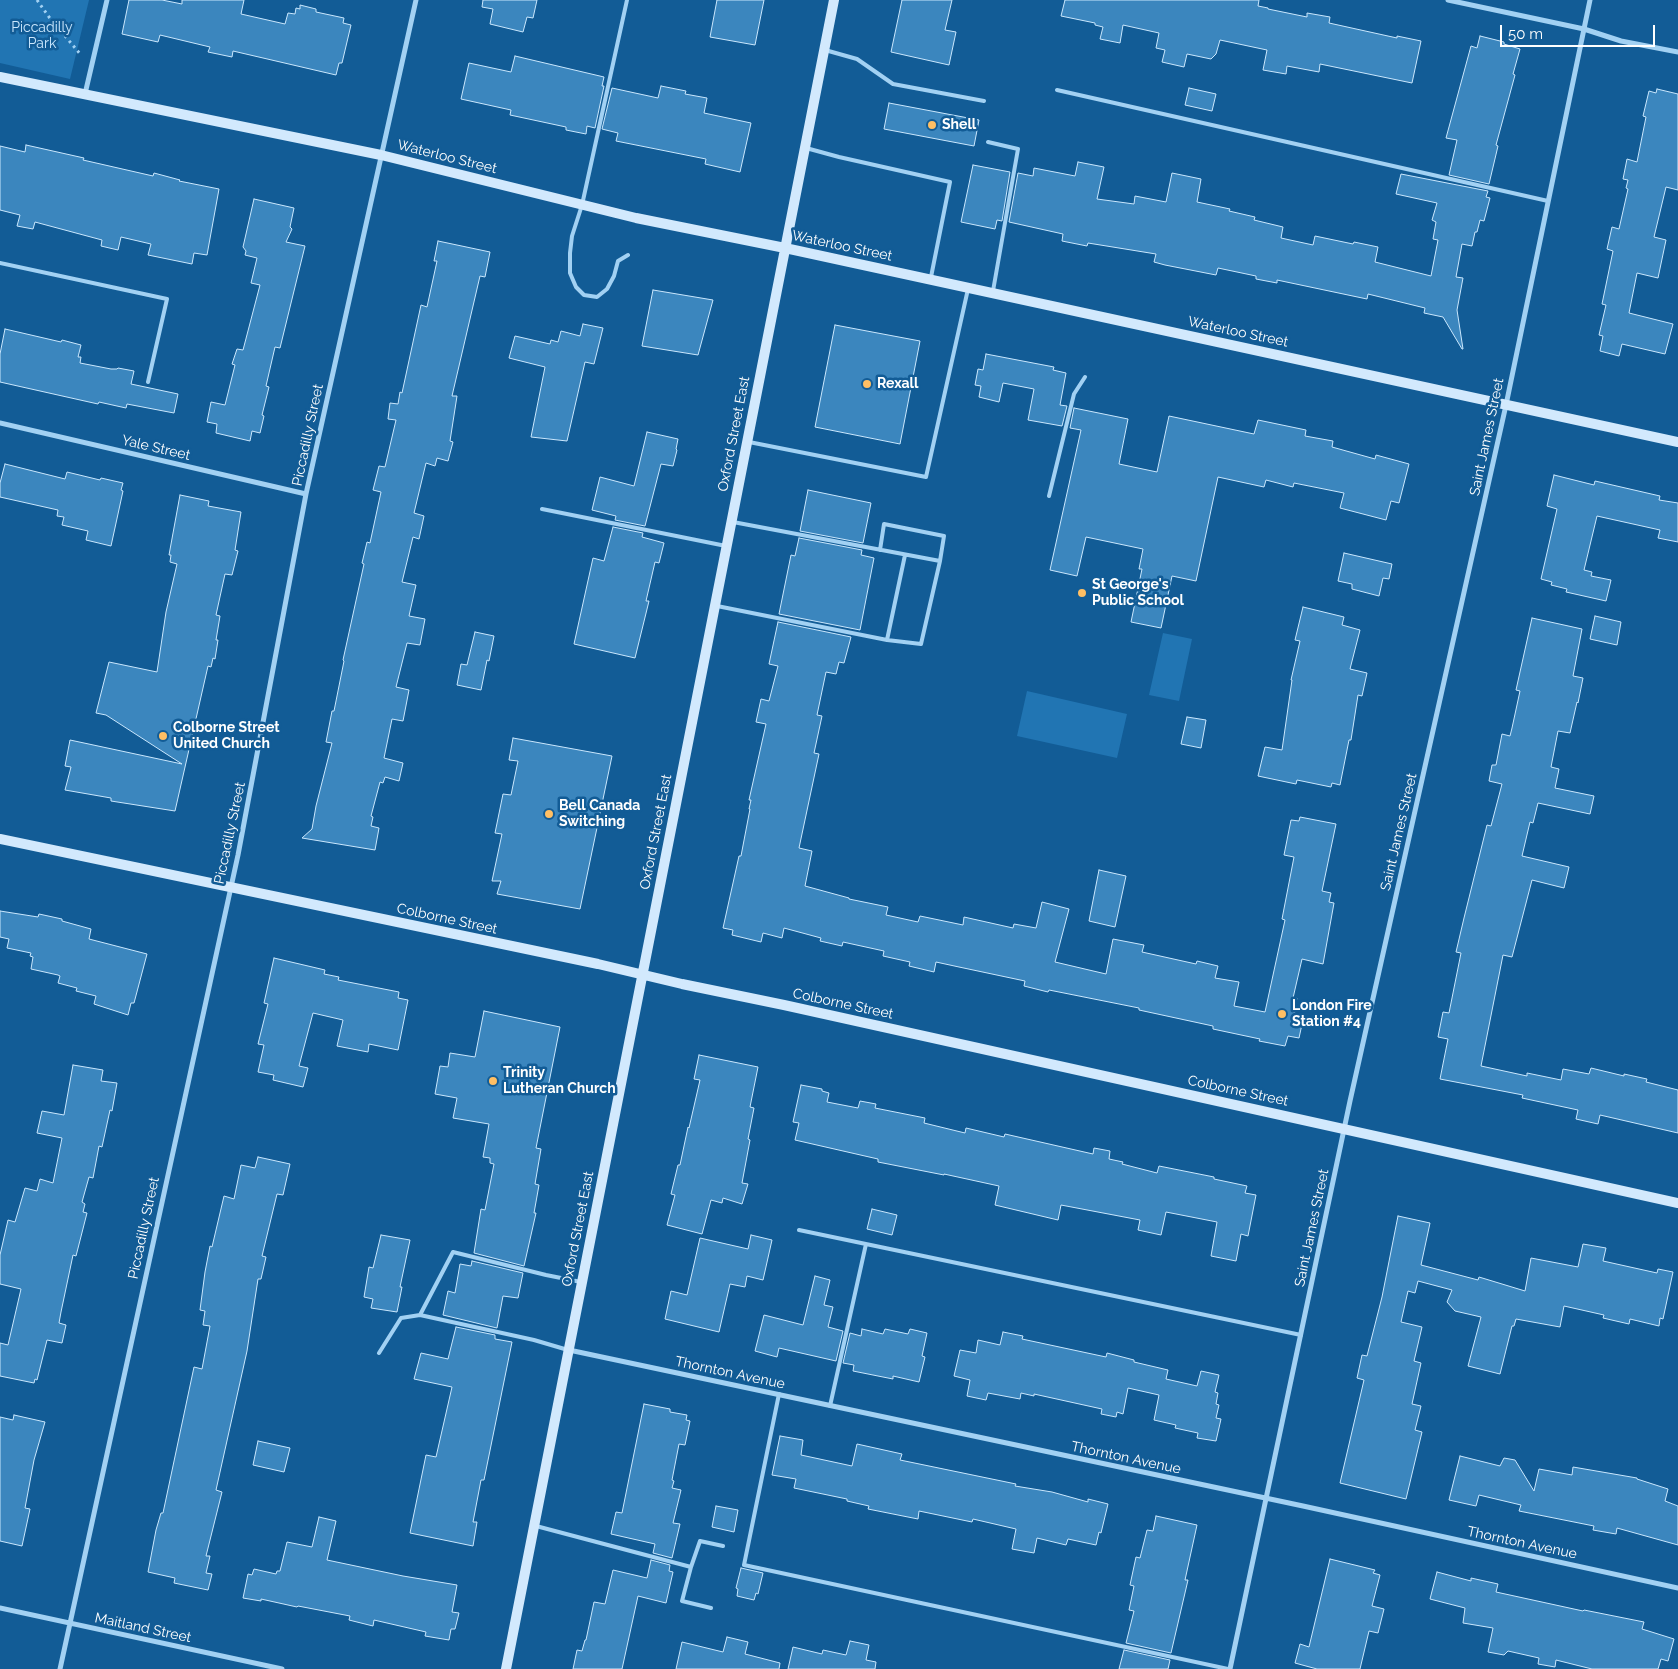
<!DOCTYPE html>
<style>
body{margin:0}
#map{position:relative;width:1678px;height:1669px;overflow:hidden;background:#125c96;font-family:Raleway,sans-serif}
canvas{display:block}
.scale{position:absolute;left:1500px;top:25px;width:155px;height:22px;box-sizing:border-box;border:2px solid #fff;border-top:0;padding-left:6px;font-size:15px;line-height:18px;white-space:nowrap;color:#fff;-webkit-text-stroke:4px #125c96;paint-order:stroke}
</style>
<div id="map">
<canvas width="1678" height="1669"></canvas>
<div class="scale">50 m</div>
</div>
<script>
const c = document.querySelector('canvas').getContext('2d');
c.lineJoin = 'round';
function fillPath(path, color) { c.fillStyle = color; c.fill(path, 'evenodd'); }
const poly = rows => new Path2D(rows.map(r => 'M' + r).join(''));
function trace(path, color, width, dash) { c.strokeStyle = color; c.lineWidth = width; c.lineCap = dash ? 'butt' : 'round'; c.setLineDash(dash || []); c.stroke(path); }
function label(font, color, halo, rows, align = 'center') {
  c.font = font + ' Raleway,sans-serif'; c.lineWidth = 5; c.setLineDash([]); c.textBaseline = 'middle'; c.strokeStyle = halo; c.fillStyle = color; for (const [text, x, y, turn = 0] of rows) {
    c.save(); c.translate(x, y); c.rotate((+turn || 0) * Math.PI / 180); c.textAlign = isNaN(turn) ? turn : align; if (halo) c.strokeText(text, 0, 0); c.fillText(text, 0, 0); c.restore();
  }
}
fillPath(poly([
 [0,0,89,0,70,79,0,63],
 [1163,633,1192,639,1179,701,1149,695],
 [1027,691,1127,714,1117,758,1017,736]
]), '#2175b3');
const building = poly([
 [129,0,162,0,182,4,182,0,244,0,241,14,285,24,288,13,295,14,296,8,300,9,300,5,316,9,316,12,344,18,343,23,351,25,342,63,339,63,336,75,233,51,232,57,208,52,210,47,160,35,158,42,122,34,129,0],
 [483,0,537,0,533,18,527,17,523,32,490,24,493,9,482,7,483,0],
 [717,0,764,0,755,45,710,37,717,0],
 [902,0,952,0,945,30,956,32,949,65,891,52,902,0],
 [1065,0,1259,0,1258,6,1268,8,1268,9,1307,17,1307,13,1330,17,1329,23,1397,38,1397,36,1421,41,1412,83,1320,64,1319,72,1287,66,1286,74,1263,70,1267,50,1220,40,1216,54,1211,59,1187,54,1184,67,1162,62,1165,50,1156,48,1159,33,1123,25,1120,43,1100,39,1103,27,1095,25,1095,23,1061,16,1065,0],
 [1480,36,1504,42,1504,44,1520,49,1513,74,1515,75,1496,145,1498,146,1489,184,1449,175,1457,140,1446,138,1471,46,1477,48,1480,36],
 [515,56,604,77,602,86,604,86,595,128,587,126,586,134,566,130,566,127,510,115,511,110,461,99,469,63,511,72,515,56],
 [661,86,686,91,685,94,707,98,704,113,751,123,740,172,705,164,706,159,616,141,618,133,602,129,612,88,658,98,661,86],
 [1189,88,1216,94,1212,111,1185,105,1189,88],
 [1657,89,1678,94,1678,190,1666,187,1654,237,1666,240,1658,278,1637,273,1629,313,1673,324,1665,354,1622,344,1619,356,1600,351,1603,336,1599,335,1606,305,1602,304,1613,251,1607,249,1612,227,1619,229,1628,189,1626,188,1628,180,1623,179,1627,159,1637,162,1646,117,1643,116,1649,91,1656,93,1657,89],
 [889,103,979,120,974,146,884,129,889,103],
 [26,145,84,158,83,160,153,176,154,173,180,180,179,181,219,189,207,255,194,253,192,264,148,255,151,244,121,237,118,250,101,246,102,240,35,222,33,229,17,226,20,215,0,210,0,146,25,152,26,145],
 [1078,162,1104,167,1097,199,1134,204,1135,196,1166,202,1172,173,1201,179,1197,202,1230,209,1229,211,1255,217,1254,220,1283,227,1281,238,1313,245,1315,236,1353,244,1354,242,1378,247,1375,262,1431,276,1438,240,1433,239,1436,222,1432,220,1437,203,1396,194,1401,174,1488,191,1486,197,1490,198,1484,221,1480,220,1477,232,1475,232,1472,246,1462,244,1456,277,1463,278,1457,310,1463,349,1462,349,1443,317,1424,313,1425,308,1368,294,1367,299,1277,280,1277,283,1256,279,1256,276,1218,268,1216,275,1165,265,1154,262,1156,254,1088,243,1087,246,1062,241,1063,234,1009,222,1018,173,1033,176,1034,168,1075,176,1078,162],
 [973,165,1010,172,1002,221,997,220,995,229,961,222,973,165],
 [254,199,294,208,290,227,292,229,286,242,305,246,280,348,275,347,266,386,269,387,262,415,264,416,260,433,252,431,250,441,216,433,217,424,207,422,211,402,225,405,235,365,232,364,237,349,243,350,260,285,251,283,257,258,245,255,246,251,243,247,254,199],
 [438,241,490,252,485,277,480,276,452,396,457,396,450,441,453,442,448,461,437,458,435,466,426,463,414,513,424,516,419,539,413,537,402,582,416,585,409,616,425,619,420,645,407,643,396,687,409,690,403,721,392,719,384,758,403,763,399,781,385,777,383,783,380,782,371,816,373,817,371,826,379,828,375,850,302,838,312,829,316,806,332,743,326,742,332,711,334,711,344,661,343,660,364,564,362,563,367,542,370,543,381,492,373,490,379,466,385,467,396,420,388,419,390,403,398,404,400,392,402,393,421,305,427,307,437,261,434,261,438,241],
 [653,290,713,300,698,355,642,346,653,290],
 [583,324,603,328,594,364,585,362,567,441,531,437,545,367,509,358,515,336,550,344,551,340,558,342,561,331,580,336,583,324],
 [835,325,920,341,900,444,815,427,835,325],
 [5,329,61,342,62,340,81,345,78,357,81,357,80,363,111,369,117,369,118,368,134,371,131,384,178,394,174,413,127,404,126,408,99,402,98,404,0,382,0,354,5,329],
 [986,354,1054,367,1053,370,1066,373,1060,405,1067,406,1062,426,1028,420,1034,389,1003,383,999,402,979,397,981,386,975,385,978,369,983,370,986,354],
 [1074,408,1128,419,1119,464,1157,472,1169,416,1254,434,1258,420,1306,430,1305,436,1333,441,1332,447,1375,459,1376,455,1409,464,1399,503,1391,501,1386,520,1340,508,1344,493,1294,483,1293,487,1266,480,1264,487,1218,477,1196,581,1172,576,1161,628,1131,622,1142,569,1139,569,1143,549,1086,537,1077,576,1050,570,1081,430,1070,428,1074,408],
 [647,432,678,439,676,449,677,450,673,466,661,464,645,526,615,520,616,516,592,510,600,477,634,486,647,432],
 [5,464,65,479,67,472,100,480,101,478,123,483,121,490,123,491,111,546,86,540,88,531,62,525,64,517,57,516,58,510,0,497,0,483,5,464],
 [1554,475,1594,485,1595,481,1660,496,1659,500,1678,503,1678,542,1658,538,1660,530,1597,516,1584,570,1592,572,1591,576,1611,580,1606,601,1566,592,1567,589,1551,585,1552,582,1541,579,1557,509,1547,506,1554,475],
 [808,490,871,503,863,543,800,531,808,490],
 [180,495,209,501,208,506,241,512,235,550,238,551,232,575,225,574,216,615,220,616,216,640,218,640,215,659,213,658,211,667,208,666,175,811,111,801,111,798,65,790,71,767,65,766,70,740,182,764,106,715,96,713,109,662,157,672,166,612,177,564,170,562,171,555,169,555,180,495],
 [613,527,643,533,642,537,664,543,659,563,655,562,646,601,649,601,635,658,574,644,593,558,604,561,613,527],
 [799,538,862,550,861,555,874,558,860,630,779,614,791,555,795,556,799,538],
 [1344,553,1392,564,1389,579,1383,578,1379,596,1352,589,1352,584,1338,581,1344,553],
 [1303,607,1344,617,1342,625,1360,630,1350,669,1367,673,1362,696,1358,695,1351,740,1349,740,1340,785,1332,783,1331,787,1297,780,1296,784,1258,776,1265,747,1282,750,1292,680,1291,680,1300,641,1295,640,1303,607],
 [1595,616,1621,622,1617,645,1590,639,1595,616],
 [1532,618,1582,629,1573,676,1583,678,1578,703,1577,702,1570,733,1558,731,1551,767,1559,769,1555,788,1594,796,1590,814,1538,803,1533,823,1530,822,1522,856,1569,867,1564,888,1532,880,1512,957,1503,955,1481,1066,1527,1076,1527,1073,1561,1080,1563,1069,1589,1074,1591,1068,1624,1076,1624,1074,1647,1079,1646,1082,1678,1090,1678,1133,1600,1115,1598,1124,1576,1119,1578,1110,1522,1098,1523,1095,1440,1079,1448,1039,1438,1037,1443,1012,1449,1013,1461,953,1456,952,1464,918,1487,825,1491,826,1502,784,1489,781,1492,765,1496,765,1502,734,1510,736,1512,728,1520,691,1516,690,1532,618],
 [778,622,851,637,844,663,839,662,836,674,826,672,817,715,822,716,814,753,819,754,799,848,812,851,805,886,849,898,849,899,888,907,886,915,918,922,920,916,963,925,964,917,1013,928,1014,924,1036,928,1042,902,1069,909,1055,962,1106,974,1113,939,1144,945,1142,952,1196,964,1197,961,1218,966,1215,978,1239,982,1234,1006,1265,1012,1285,920,1282,919,1294,857,1284,855,1291,820,1299,821,1300,817,1336,824,1322,891,1331,893,1329,902,1334,903,1323,964,1302,959,1293,998,1297,998,1294,1013,1304,1015,1299,1038,1288,1036,1285,1046,1259,1041,1260,1039,1213,1029,1213,1026,1139,1010,1139,1008,1049,990,1048,992,1024,986,1025,981,959,967,936,962,934,972,909,966,910,962,883,956,884,951,843,942,842,946,820,941,821,938,784,928,782,938,763,933,761,942,732,935,733,930,723,928,739,856,741,856,750,809,749,809,751,800,749,800,766,724,756,722,761,699,769,701,778,666,769,664,778,622],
 [475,632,494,636,489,661,487,660,481,690,457,685,461,664,467,665,475,632],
 [1187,717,1206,720,1201,748,1181,744,1187,717],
 [513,738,612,756,580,909,497,894,501,881,492,881,502,834,495,833,503,794,511,795,518,761,509,760,513,738],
 [1099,870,1126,876,1115,927,1089,921,1099,870],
 [0,911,38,917,39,914,62,919,62,921,91,929,89,939,147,954,134,1003,131,1003,128,1015,94,1004,96,996,76,991,77,988,58,983,60,976,58,975,31,969,33,957,30,956,31,953,7,948,9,939,0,937,0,911],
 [274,958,325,970,324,974,339,977,338,980,399,992,398,998,408,1000,398,1050,369,1044,368,1052,337,1046,343,1020,313,1013,299,1066,308,1068,303,1087,273,1080,274,1075,258,1072,264,1045,258,1044,268,1004,264,1003,274,958],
 [484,1011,560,1027,536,1148,541,1149,535,1184,539,1185,534,1213,536,1213,524,1266,474,1253,481,1209,485,1210,494,1164,490,1163,490,1158,483,1157,489,1124,453,1118,457,1098,435,1094,440,1066,448,1067,450,1053,475,1057,484,1011],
 [699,1055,758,1067,750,1107,754,1108,748,1139,750,1140,742,1183,748,1184,742,1204,723,1198,722,1203,711,1200,702,1234,667,1225,675,1195,671,1194,678,1165,680,1165,688,1127,689,1128,700,1080,694,1079,699,1055],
 [73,1065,103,1070,101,1081,117,1083,112,1111,110,1110,102,1147,99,1146,93,1178,89,1177,82,1202,85,1204,83,1212,87,1213,76,1256,73,1255,61,1312,59,1323,66,1325,62,1343,47,1340,37,1380,35,1379,34,1383,0,1376,0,1343,8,1345,21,1289,0,1284,0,1255,8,1220,15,1222,25,1188,37,1191,40,1179,53,1183,62,1138,37,1133,42,1111,64,1115,73,1065],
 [801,1085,822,1089,822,1091,829,1093,827,1102,858,1108,860,1101,876,1104,875,1108,925,1118,924,1123,965,1133,966,1128,1004,1137,1005,1134,1093,1154,1094,1148,1110,1151,1109,1159,1123,1162,1122,1164,1157,1173,1159,1166,1214,1177,1214,1179,1247,1186,1245,1193,1256,1195,1248,1236,1241,1234,1236,1261,1211,1256,1217,1222,1166,1212,1161,1235,1138,1230,1140,1220,1061,1205,1058,1220,995,1205,999,1186,944,1174,944,1175,878,1162,878,1159,795,1140,799,1123,793,1122,801,1085],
 [258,1157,290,1164,283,1195,277,1194,262,1256,266,1257,261,1279,258,1279,247,1351,216,1490,222,1492,206,1556,210,1556,206,1573,212,1574,208,1590,174,1583,175,1578,148,1572,156,1530,161,1513,163,1513,194,1367,202,1369,210,1326,203,1325,205,1311,200,1310,205,1272,210,1246,212,1247,224,1196,234,1199,241,1165,255,1168,258,1157],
 [872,1209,897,1215,892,1235,867,1229,872,1209],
 [1398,1216,1430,1223,1421,1265,1478,1280,1479,1277,1525,1291,1531,1258,1578,1267,1583,1244,1606,1248,1603,1261,1657,1273,1658,1269,1673,1272,1663,1319,1660,1318,1659,1326,1630,1319,1629,1324,1603,1318,1604,1315,1564,1306,1560,1327,1516,1319,1514,1326,1512,1326,1500,1374,1468,1366,1481,1317,1455,1311,1447,1302,1452,1290,1418,1281,1415,1293,1408,1291,1401,1322,1422,1327,1414,1361,1421,1363,1412,1404,1421,1406,1415,1430,1422,1432,1406,1499,1340,1483,1364,1380,1357,1378,1362,1355,1367,1356,1382,1297,1398,1216],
 [381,1235,410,1240,400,1287,402,1287,397,1312,371,1308,373,1299,364,1297,369,1267,373,1268,381,1235],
 [751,1235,772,1240,763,1280,747,1276,745,1287,730,1284,719,1332,665,1319,671,1291,687,1295,700,1238,748,1249,751,1235],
 [472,1261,523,1273,518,1298,503,1296,497,1328,443,1315,448,1291,455,1293,460,1264,471,1266,472,1261],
 [815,1276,830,1280,824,1305,833,1307,828,1327,843,1331,836,1361,779,1348,777,1357,755,1351,764,1315,803,1325,815,1276],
 [456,1327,495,1335,495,1339,512,1342,484,1480,481,1480,473,1522,477,1522,473,1546,410,1533,426,1455,436,1457,452,1387,414,1379,421,1353,448,1359,456,1327],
 [862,1329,883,1334,885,1329,908,1334,910,1329,927,1333,922,1356,925,1357,919,1382,893,1376,893,1379,853,1371,854,1365,843,1363,850,1333,861,1336,862,1329],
 [1003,1332,1023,1336,1022,1339,1106,1357,1107,1353,1134,1360,1134,1362,1168,1370,1166,1379,1197,1386,1201,1371,1219,1375,1215,1392,1218,1393,1216,1404,1219,1405,1216,1418,1221,1419,1216,1441,1197,1438,1198,1433,1175,1428,1176,1425,1154,1420,1159,1395,1128,1388,1123,1414,1117,1412,1116,1417,1101,1414,1102,1409,1034,1394,1034,1396,1021,1393,1020,1399,988,1393,986,1400,967,1396,970,1380,954,1376,960,1350,976,1353,978,1340,1000,1345,1003,1332],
 [644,1404,670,1409,670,1412,687,1415,686,1420,690,1421,685,1445,679,1444,672,1480,674,1481,672,1488,681,1490,673,1523,680,1524,672,1558,653,1553,655,1544,611,1534,616,1512,622,1513,644,1404],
 [14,1415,45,1422,34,1460,25,1508,30,1509,22,1546,0,1541,0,1417,13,1420,14,1415],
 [780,1436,803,1440,801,1455,852,1466,857,1444,902,1454,900,1460,1016,1484,1015,1486,1052,1492,1088,1502,1088,1499,1108,1504,1101,1533,1099,1532,1096,1545,1068,1539,1066,1545,1037,1538,1034,1553,1012,1549,1016,1529,973,1519,972,1522,919,1511,918,1519,868,1509,869,1506,847,1501,847,1499,794,1488,796,1479,772,1475,780,1436],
 [258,1441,290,1448,284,1472,253,1465,258,1441],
 [1460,1456,1500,1466,1504,1458,1515,1460,1534,1491,1539,1469,1572,1475,1573,1467,1637,1478,1637,1479,1668,1489,1665,1501,1678,1506,1678,1545,1617,1528,1616,1534,1593,1530,1594,1526,1519,1511,1521,1505,1479,1495,1476,1506,1449,1500,1460,1456],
 [716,1506,738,1510,734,1532,712,1527,716,1506],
 [1156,1516,1197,1525,1185,1580,1188,1580,1171,1653,1126,1643,1134,1611,1129,1610,1134,1586,1130,1585,1136,1557,1140,1558,1147,1530,1153,1531,1156,1516],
 [319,1517,336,1521,327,1560,403,1576,457,1585,452,1612,459,1613,455,1629,451,1629,449,1640,425,1636,426,1632,374,1620,373,1626,349,1620,350,1616,298,1606,297,1607,261,1599,261,1601,243,1598,248,1574,252,1575,254,1569,276,1574,277,1571,280,1571,287,1542,312,1547,319,1517],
 [1330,1559,1375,1570,1373,1573,1380,1575,1372,1606,1384,1609,1378,1633,1369,1631,1360,1669,1317,1669,1295,1663,1300,1644,1309,1647,1330,1559],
 [651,1560,670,1565,669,1571,673,1572,666,1603,638,1596,622,1669,573,1669,577,1650,582,1651,585,1640,586,1640,594,1602,605,1604,613,1570,647,1578,651,1560],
 [741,1568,763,1573,758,1594,756,1593,754,1600,737,1596,738,1589,736,1588,741,1568],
 [1437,1572,1471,1581,1471,1578,1498,1584,1496,1592,1583,1611,1584,1610,1644,1622,1642,1629,1674,1639,1668,1661,1661,1659,1658,1669,1592,1669,1556,1660,1555,1667,1538,1664,1539,1658,1508,1651,1504,1655,1488,1652,1493,1628,1463,1623,1465,1608,1430,1599,1437,1572],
 [727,1637,748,1642,745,1654,780,1663,779,1669,676,1669,682,1642,723,1652,727,1637],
 [850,1641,869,1645,866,1660,876,1662,875,1669,788,1669,793,1647,822,1654,823,1650,846,1655,850,1641],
 [1124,1650,1170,1660,1168,1669,1119,1669,1124,1650]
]);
fillPath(building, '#3b86be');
trace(building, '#cae7fd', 1);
trace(poly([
 [37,0,49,17,81,55]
]), '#a2d1f3', 3, [2.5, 4]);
trace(poly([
 [627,0,582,205,572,236,570,253,570,273,576,287,584,295,597,297,607,289,614,276,618,261,628,255],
 [825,50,857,59,893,84,984,101],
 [1057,90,1548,201],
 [988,142,1018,149,993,291],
 [806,148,839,157,950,182,931,277],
 [0,263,167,299,148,382],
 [749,442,926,477,968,289],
 [1049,496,1074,394,1085,377],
 [542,509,726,546],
 [880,550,884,524,944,536,940,561],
 [717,606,887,640,921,644,940,561,733,522],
 [887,640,905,555],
 [799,1230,1301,1335],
 [568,1350,534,1340,420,1315,453,1252,546,1275,581,1282],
 [379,1353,401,1318,420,1315],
 [779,1394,744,1565,1228,1669],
 [830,1406,866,1244],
 [536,1526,691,1567,682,1601,711,1608],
 [691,1567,700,1541,723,1546]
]), '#a2d1f3', 4);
trace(poly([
 [1448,0,1584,29,1621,41,1678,52],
 [85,94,107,0],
 [0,423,306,494],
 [569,1350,1303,1506,1678,1588],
 [0,1608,282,1669],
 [60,1669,238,855,306,494,416,0],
 [1230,1669,1350,1101,1506,405,1590,0]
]), '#a2d1f3', 5);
trace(poly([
 [0,77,381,155,636,218,785,248,1678,442],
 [0,839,598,964,682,984,784,1005,1678,1203],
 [506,1669,834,0]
]), '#d2e9fd', 10);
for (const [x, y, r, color] of [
 [932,125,5,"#ffbf64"],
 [867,384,5,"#ffbf64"],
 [1082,593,5,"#ffbf64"],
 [163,736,5,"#ffbf64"],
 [549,814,5,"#ffbf64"],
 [1282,1014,5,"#ffbf64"],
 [493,1081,5,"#ffbf64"]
]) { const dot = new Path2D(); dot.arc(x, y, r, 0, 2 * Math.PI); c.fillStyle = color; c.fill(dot); trace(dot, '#125c96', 2); }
label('14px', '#cae7fd', '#125c96', [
 ["Piccadilly",42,28],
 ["Park",42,44]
]);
label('bold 14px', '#fff', '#125c96', [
 ["Shell",942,125],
 ["Rexall",877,384],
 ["St George's",1092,585],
 ["Public School",1092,601],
 ["Colborne Street",173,728],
 ["United Church",173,744],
 ["Bell Canada",559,806],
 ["Switching",559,822],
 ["London Fire",1292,1006],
 ["Station #4",1292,1022],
 ["Trinity",503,1073],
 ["Lutheran Church",503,1089]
], 'left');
label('14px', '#fff', '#125c96', [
 ["Waterloo Street",447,157,14],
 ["Waterloo Street",842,246,12],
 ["Waterloo Street",1238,332,12],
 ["Oxford Street East",734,434,-79],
 ["Piccadilly Street",308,435,-78],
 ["Saint James Street",1487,437,-78],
 ["Yale Street",156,448,13],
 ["Oxford Street East",656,832,-79],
 ["Saint James Street",1399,832,-77],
 ["Piccadilly Street",230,833,-78],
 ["Colborne Street",447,919,12],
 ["Colborne Street",843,1004,12],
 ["Colborne Street",1238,1091,12],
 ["Piccadilly Street",144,1228,-78],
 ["Saint James Street",1312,1228,-78],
 ["Oxford Street East",578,1229,-79],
 ["Thornton Avenue",730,1373,12],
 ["Thornton Avenue",1126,1458,12],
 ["Thornton Avenue",1522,1543,12],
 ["Maitland Street",143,1628,12]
]);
</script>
